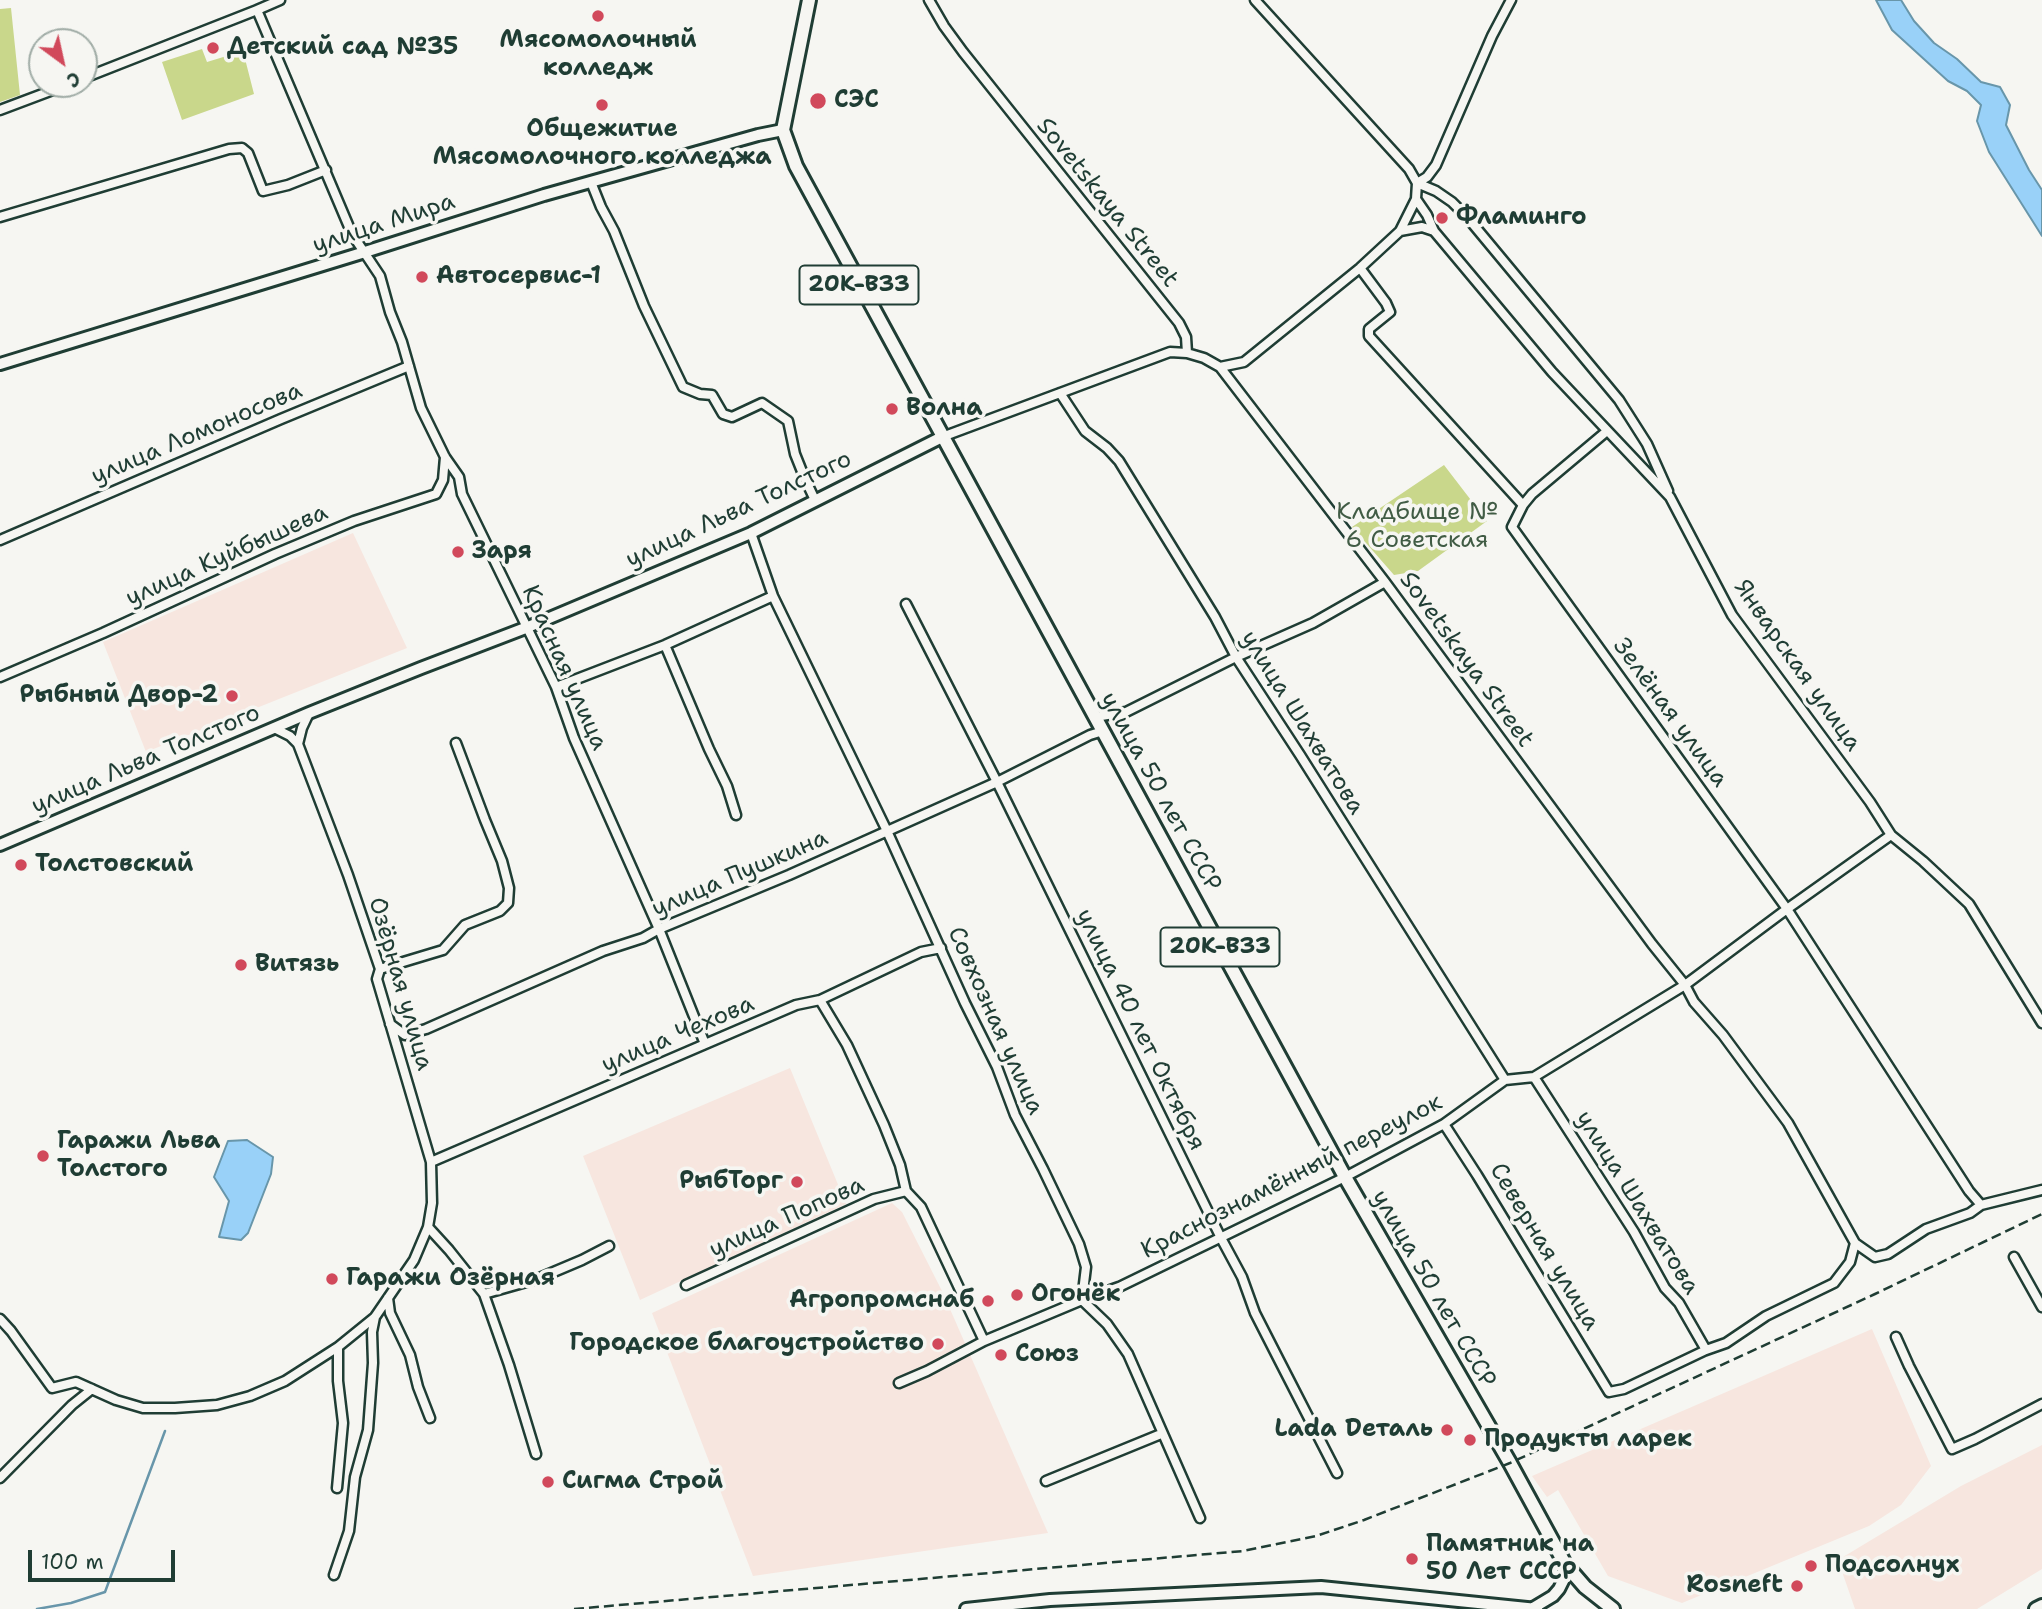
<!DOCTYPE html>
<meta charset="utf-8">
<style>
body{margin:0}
#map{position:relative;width:2042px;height:1609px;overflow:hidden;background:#f6f6f2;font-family:"Shantell Sans",sans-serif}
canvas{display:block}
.north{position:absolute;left:28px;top:28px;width:70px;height:70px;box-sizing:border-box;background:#f6f6f2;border:2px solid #a0aca6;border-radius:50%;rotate:147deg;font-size:19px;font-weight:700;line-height:28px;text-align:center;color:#1f3d34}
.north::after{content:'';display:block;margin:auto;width:24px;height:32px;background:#d1495b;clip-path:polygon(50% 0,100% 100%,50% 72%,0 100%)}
.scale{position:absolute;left:28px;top:1550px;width:147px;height:32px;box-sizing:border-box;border:4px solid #1f3d34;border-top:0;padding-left:9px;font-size:21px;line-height:24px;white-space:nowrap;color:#1f3d34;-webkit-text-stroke:5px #f6f6f2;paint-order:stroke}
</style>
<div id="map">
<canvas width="2042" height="1609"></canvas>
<div class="north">С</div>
<div class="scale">100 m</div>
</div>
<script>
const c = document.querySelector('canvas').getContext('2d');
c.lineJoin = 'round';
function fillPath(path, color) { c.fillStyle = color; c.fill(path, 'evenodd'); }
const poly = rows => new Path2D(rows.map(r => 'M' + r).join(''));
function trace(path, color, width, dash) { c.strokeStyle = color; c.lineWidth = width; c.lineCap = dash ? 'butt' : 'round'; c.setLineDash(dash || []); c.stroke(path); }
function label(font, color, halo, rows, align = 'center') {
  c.font = font + ' "Shantell Sans",sans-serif'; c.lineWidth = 7; c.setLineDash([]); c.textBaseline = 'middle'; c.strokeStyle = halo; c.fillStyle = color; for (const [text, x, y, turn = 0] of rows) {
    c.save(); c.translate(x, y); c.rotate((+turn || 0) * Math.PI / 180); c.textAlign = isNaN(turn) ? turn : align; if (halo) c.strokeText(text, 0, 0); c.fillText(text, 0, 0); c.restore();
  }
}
fillPath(poly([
 [353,533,407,648,146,752,103,642],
 [790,1068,846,1204,640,1300,583,1156],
 [892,1203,902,1212,943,1293,1048,1533,753,1576,652,1313],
 [1872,1329,1931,1466,1901,1505,1869,1526,1682,1603,1608,1576,1558,1490,1547,1497,1532,1476],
 [2042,1445,2042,1569,1977,1609,1855,1609,1838,1560,1961,1486]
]), '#f7e6df');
fillPath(poly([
 [11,8,20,95,0,102,0,9],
 [202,49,207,62,243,51,254,94,182,120,162,62],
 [1444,465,1487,521,1418,571,1394,575,1352,527]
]), '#c9d78b');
const water = poly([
 [1876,0,1901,0,1914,21,1934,43,1957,59,1981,82,2000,87,2010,105,2006,125,2029,170,2042,190,2042,236,1989,152,1977,121,1981,105,1967,91,1948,81,1892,30,1876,0],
 [247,1140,273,1157,271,1174,248,1233,241,1240,219,1237,229,1201,214,1177,228,1141,247,1140]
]);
fillPath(water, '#99d1f8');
trace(water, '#6896aa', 2);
trace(poly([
 [37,1609,71,1603,105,1592,165,1431]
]), '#6896aa', 2.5);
const street = poly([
 [280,0,257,10,352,234,380,276,390,312,402,342,421,408,445,457,459,477,462,494,556,687,574,738,659,929,705,1044],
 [929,0,944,26,963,52,1179,323,1186,337,1187,353,1204,358,1220,367,1385,582,1652,944,1685,985,1694,1002,1723,1035,1788,1123,1855,1243],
 [1255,0,1409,169,1417,183],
 [84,78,257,10],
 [0,110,69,84],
 [591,182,601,207,614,231,644,306,683,387,700,394,712,395,723,414,732,417,762,403,788,421,795,454,805,479,815,500],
 [1417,183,1436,191,1452,202,1467,217,1619,400,1647,444,1668,491],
 [1417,183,1427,177,1436,165,1492,36,1511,0],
 [1416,199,1427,215,1434,231,1552,372,1670,497,1732,615,1870,802,1891,835,1923,861,1969,904,2042,1023],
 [0,217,229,149,242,148,248,153,263,191,288,185,326,170],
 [1400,231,1422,227,1434,231],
 [1360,268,1386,303,1390,312,1369,329,1369,336,1523,505,1512,527,1787,909,1969,1191,1981,1205],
 [1220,367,1244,362,1360,268,1400,231,1416,199,1417,183],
 [1060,393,1085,431,1107,448,1119,461,1215,617,1236,657,1300,755,1505,1080],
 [942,437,1170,352,1187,353],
 [1523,505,1532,494,1607,431],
 [751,533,773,596,887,831,965,1003,997,1067,1015,1115,1043,1169,1079,1244,1086,1267,1082,1300,1107,1324,1128,1354,1200,1518],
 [0,540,281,419,409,366],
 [906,604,997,782,1221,1238,1242,1277,1255,1313,1279,1360,1337,1473],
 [665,645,709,749,727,786,736,815],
 [0,677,103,633,275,554,354,521,436,494,443,480,445,457],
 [556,687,665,645,773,596],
 [1095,717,1126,712,1236,657,1313,623,1385,582],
 [274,728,290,736,298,744,348,875,380,969,377,979,431,1162,432,1203,428,1227,414,1260,375,1317,338,1347,338,1381,343,1423,337,1488],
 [298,744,302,728,309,713],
 [380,969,443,950,465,925,500,911,508,903,509,888,502,861,485,820,456,743],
 [820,1000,847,1045,884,1125,900,1165,906,1191,921,1207,984,1341],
 [390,1024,405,1035,426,1029,603,951,643,938,659,929,789,875,997,782,1090,735,1103,731],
 [1534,1077,1634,1232,1665,1288,1679,1303,1706,1350],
 [1444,1124,1477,1175,1609,1392,1624,1389,1706,1350,1726,1343,1766,1316,1834,1283,1850,1262,1855,1243,1875,1257,1888,1254,1926,1229,1970,1213,1981,1205,2042,1190],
 [431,1162,796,1005,820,1000,921,952,941,948],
 [428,1227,449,1250,484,1294,537,1279,582,1260,609,1246],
 [2014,1257,2042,1307],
 [686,1285,874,1199,906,1191],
 [484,1294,509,1365,536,1454],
 [388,1298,390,1313,410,1355,418,1387,430,1418],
 [0,1319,11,1331,52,1388,76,1382,116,1400,143,1408,175,1408,217,1405,250,1396,285,1381,338,1347],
 [1896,1337,1909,1366,1952,1449,1975,1439,2042,1404],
 [899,1383,927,1371,984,1341,1082,1300,1119,1287,1345,1177,1444,1124,1505,1080,1534,1077,1685,985,1787,909,1891,835],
 [0,1478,72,1405,92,1389],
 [1046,1481,1161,1434],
 [334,1575,349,1531,355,1477,368,1430,373,1363,372,1332,375,1317]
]);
const secondary = poly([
 [0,364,365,252,544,195,758,135,783,130],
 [0,845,309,713,421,668,528,627,751,533,942,437],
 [1533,1608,1553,1596,1559,1589,1565,1577,1565,1564],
 [966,1609,1050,1600,1321,1587,1537,1609]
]);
const primary = poly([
 [809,0,783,130,796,166,1345,1177,1510,1463,1565,1564,1585,1587,1613,1609],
 [2036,1609,2042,1606]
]);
trace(street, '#1f3d34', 13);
trace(secondary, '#1f3d34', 16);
trace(primary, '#1f3d34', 18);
trace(street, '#f6f6f2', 8);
trace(secondary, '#f6f6f2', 10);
trace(primary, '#f6f6f2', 12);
trace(poly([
 [574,1609,1243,1551,1316,1536,1364,1520,1510,1463,1875,1294,2042,1214]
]), '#1f3d34', 2.5, [10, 5]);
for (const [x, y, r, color] of [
 [598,16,7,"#d1495b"],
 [213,48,7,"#d1495b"],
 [818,101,9,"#d1495b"],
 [602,105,7,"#d1495b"],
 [1442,218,7,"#d1495b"],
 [422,277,7,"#d1495b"],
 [892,409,7,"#d1495b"],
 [458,552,7,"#d1495b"],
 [232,696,7,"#d1495b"],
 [21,865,7,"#d1495b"],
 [241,965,7,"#d1495b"],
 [43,1156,7,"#d1495b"],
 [797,1182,7,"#d1495b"],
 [332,1279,7,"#d1495b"],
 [1017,1295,7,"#d1495b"],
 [988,1301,7,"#d1495b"],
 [938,1344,7,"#d1495b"],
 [1001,1355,7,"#d1495b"],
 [1447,1430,7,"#d1495b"],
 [1470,1440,7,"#d1495b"],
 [548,1482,7,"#d1495b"],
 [1412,1559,7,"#d1495b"],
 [1811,1566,7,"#d1495b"],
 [1797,1586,7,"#d1495b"]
]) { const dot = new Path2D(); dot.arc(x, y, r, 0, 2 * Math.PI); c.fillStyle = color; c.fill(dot); trace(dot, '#f6f6f2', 2.5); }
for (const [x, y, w] of [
 [859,285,119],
 [1220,947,119]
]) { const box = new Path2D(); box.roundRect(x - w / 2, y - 19.5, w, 39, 5); c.fillStyle = '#f6f6f2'; c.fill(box); trace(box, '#1f3d34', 2); }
label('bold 23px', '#1f3d34', null, [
 ["20К-В33",859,285],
 ["20К-В33",1220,947]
]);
label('bold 24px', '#1f3d34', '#f6f6f2', [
 ["Мясомолочный",598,41,"center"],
 ["колледж",598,69,"center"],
 ["Детский сад №35",227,48],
 ["СЭС",834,101],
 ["Общежитие",602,130,"center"],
 ["Мясомолочного колледжа",602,158,"center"],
 ["Фламинго",1456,218],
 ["Автосервис-1",436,277],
 ["Волна",906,409],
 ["Заря",472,552],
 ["Рыбный Двор-2",218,696,"right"],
 ["Толстовский",35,865],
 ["Витязь",255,965],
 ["Гаражи Льва",57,1142],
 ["Толстого",57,1170],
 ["РыбТорг",783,1182,"right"],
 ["Гаражи Озёрная",346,1279],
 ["Огонёк",1031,1295],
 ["Агропромснаб",974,1301,"right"],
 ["Городское благоустройство",924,1344,"right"],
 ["Союз",1015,1355],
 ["Lada Dеталь",1433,1430,"right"],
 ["Продукты ларек",1484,1440],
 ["Сигма Строй",562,1482],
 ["Памятник на",1426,1545],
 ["50 Лет СССР",1426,1573],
 ["Подсолнух",1825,1566],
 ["Rosneft",1783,1586,"right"]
], 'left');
label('24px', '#1f3d34', '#f6f6f2', [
 ["Sovetskaya Street",1107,203,51],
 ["улица Мира",384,224,-18],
 ["улица Ломоносова",197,434,-23],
 ["улица Льва Толстого",739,510,-25],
 ["улица Куйбышева",227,556,-24],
 ["Sovetskaya Street",1466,660,54],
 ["Январская улица",1797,666,55],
 ["Красная улица",564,668,66],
 ["Зелёная улица",1670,713,54],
 ["улица Шахватова",1302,723,58],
 ["улица Льва Толстого",146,760,-23],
 ["улица 50 лет СССР",1160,792,61],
 ["улица Пушкина",740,874,-23],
 ["Озёрная улица",400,984,74],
 ["Совхозная улица",995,1021,66],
 ["улица 40 лет Октября",1140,1030,64],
 ["улица Чехова",678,1035,-23],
 ["Краснознамённый переулок",1292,1177,-27],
 ["улица Шахватова",1637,1203,58],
 ["улица Попова",787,1218,-24],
 ["Северная улица",1544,1247,59],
 ["улица 50 лет СССР",1433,1289,60]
]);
label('24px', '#415c45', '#f6f6f2', [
 ["Кладбище №",1417,513],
 ["6 Советская",1417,541]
]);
</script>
